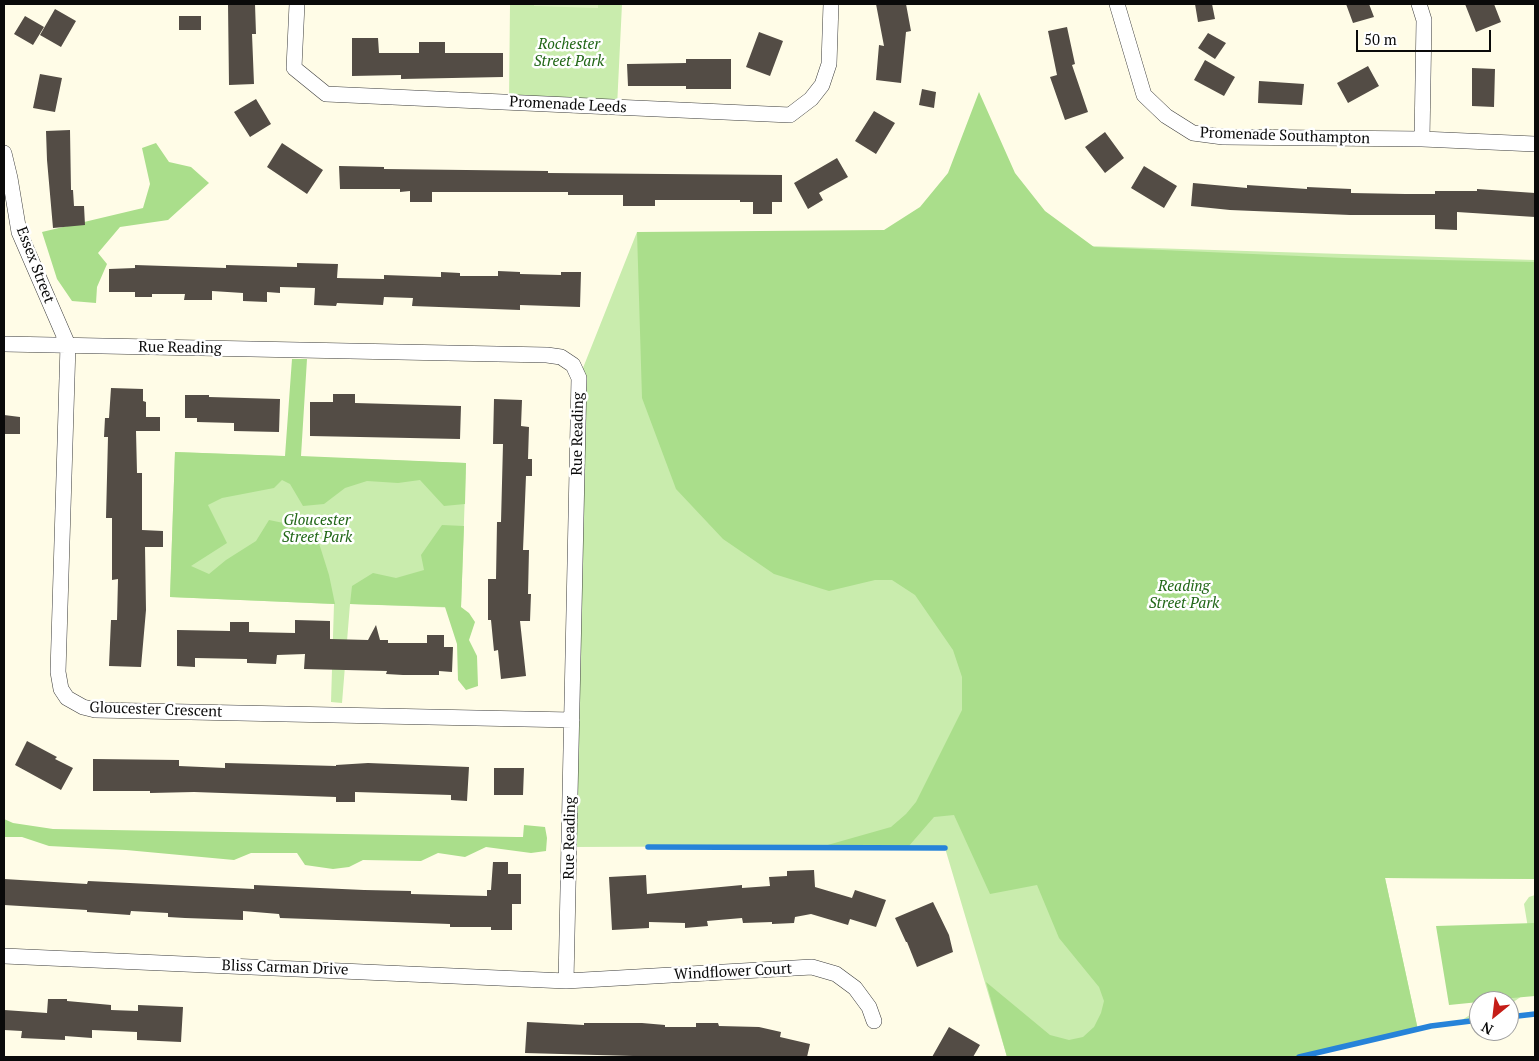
<!DOCTYPE html>
<style>
body{margin:0}
#map{position:relative;width:1539px;height:1061px;overflow:hidden;background:#fffce7;font-family:"PT Serif",serif}
canvas{display:block}
.frame{position:absolute;inset:0;border:5px solid #0a0a0a;pointer-events:none}
.north{position:absolute;left:1469px;top:991px;width:50px;height:50px;box-sizing:border-box;background:#fff;border:1px solid #9d9d9d;border-radius:50%;rotate:209deg;font-size:14px;font-weight:700;line-height:20px;text-align:center;color:#0a0a0a}
.north::after{content:'';display:block;margin:auto;width:18px;height:22px;background:#c51d17;clip-path:polygon(50% 0,100% 100%,50% 72%,0 100%)}
.scale{position:absolute;left:1356px;top:30px;width:135px;height:22px;box-sizing:border-box;border:2px solid #0a0a0a;border-top:0;padding-left:6px;font-size:15px;line-height:18px;white-space:nowrap;color:#0a0a0a;-webkit-text-stroke:4px #fff;paint-order:stroke}
</style>
<div id="map">
<canvas width="1539" height="1061"></canvas>
<div class="frame"></div>
<div class="north">N</div>
<div class="scale">50 m</div>
</div>
<script>
const c = document.querySelector('canvas').getContext('2d');
c.lineJoin = 'round';
function fillPath(path, color) { c.fillStyle = color; c.fill(path, 'evenodd'); }
const poly = rows => new Path2D(rows.map(r => 'M' + r).join(''));
function trace(path, color, width, dash) { c.strokeStyle = color; c.lineWidth = width; c.lineCap = dash ? 'butt' : 'round'; c.setLineDash(dash || []); c.stroke(path); }
function label(font, color, halo, rows, align = 'center') {
  c.font = font + ' "PT Serif",serif'; c.lineWidth = 5; c.setLineDash([]); c.textBaseline = 'middle'; c.strokeStyle = halo; c.fillStyle = color; for (const [text, x, y, turn = 0] of rows) {
    c.save(); c.translate(x, y); c.rotate((+turn || 0) * Math.PI / 180); c.textAlign = isNaN(turn) ? turn : align; if (halo) c.strokeText(text, 0, 0); c.fillText(text, 0, 0); c.restore();
  }
}
fillPath(poly([
 [510,4,622,4,617,107,509,102],
 [637,232,1535,260,1535,879,1385,878,1418,1030,1299,1057,1007,1057,945,848,824,846,570,847,579,378],
 [175,452,466,463,461,608,350,604,342,703,331,702,334,604,170,597],
 [1535,895,1535,987,1509,1005,1509,1001,1488,1001,1529,934,1524,904,1529,897],
 [1479,1009,1479,1020,1457,1023,1478,1010]
]), '#c9ecad');
fillPath(poly([
 [979,92,1015,173,1045,211,1094,247,1344,258,1535,262,1535,879,1385,878,1418,1030,1299,1057,1007,1057,986,982,1050,1035,1069,1040,1083,1037,1094,1027,1101,1013,1104,1001,1099,987,1059,938,1037,885,990,894,954,815,934,817,908,847,824,846,891,827,906,814,916,802,962,710,962,677,953,650,915,595,892,580,875,580,829,591,774,574,723,539,676,489,642,398,637,232,884,230,920,207,948,173],
 [156,143,169,162,191,167,209,183,168,220,120,227,98,253,107,264,97,287,96,303,72,301,57,279,42,232,143,208,150,184,142,148],
 [292,359,307,359,301,456,466,463,465,504,444,506,420,480,398,483,367,481,345,488,324,504,303,506,290,484,282,480,274,488,222,498,208,505,227,543,191,566,209,574,226,560,256,541,269,520,308,528,315,534,318,540,329,575,335,604,170,597,175,452,285,456],
 [442,525,464,526,461,607,469,613,475,622,469,640,477,656,478,686,466,690,458,680,457,644,445,607,350,604,352,586,373,573,396,578,424,570,421,555],
 [4,819,13,823,53,829,517,837,523,837,524,825,545,827,547,838,546,851,531,853,486,847,465,857,438,853,421,861,363,860,349,867,333,869,305,865,297,853,251,853,234,860,126,850,49,846,22,837,4,837],
 [1535,923,1535,996,1479,1001,1479,1002,1449,1005,1436,926]
]), '#aade8b');
fillPath(poly([
 [534,4,598,4,598,8,534,6]
]), '#ddf3c0');
trace(poly([
 [648,847,945,848],
 [1509,1017,1535,1014],
 [1299,1057,1431,1026,1479,1020]
]), '#2683d9', 5.5);
fillPath(poly([
 [228,4,255,4,256,34,252,34,254,84,229,85],
 [876,4,906,4,911,31,906,32,901,83,876,80,879,45,884,46],
 [1195,4,1212,4,1215,19,1198,22],
 [1346,4,1369,4,1374,17,1353,23],
 [1465,4,1494,4,1501,22,1476,32],
 [55,9,76,21,61,47,40,35],
 [25,16,44,27,33,45,14,34],
 [179,16,201,16,201,30,179,30],
 [1067,27,1075,64,1072,65,1088,112,1065,120,1050,77,1057,75,1048,31],
 [759,32,783,41,770,76,746,67],
 [1208,33,1226,43,1215,59,1198,48],
 [352,38,378,38,379,53,419,53,419,42,445,42,445,53,503,53,503,77,401,79,401,75,352,76],
 [686,59,731,59,731,89,686,89,686,86,628,86,627,64,686,63],
 [1205,60,1235,77,1224,96,1194,80],
 [1368,66,1379,86,1348,103,1337,83],
 [1472,68,1495,69,1494,107,1472,106],
 [40,74,62,78,55,112,33,108],
 [1259,81,1304,84,1302,105,1258,103],
 [922,89,936,92,934,108,919,105],
 [256,99,271,124,250,137,234,112],
 [874,111,895,123,876,154,855,141],
 [70,130,71,190,73,190,74,206,84,206,85,225,53,228,47,160,46,131],
 [1105,132,1124,158,1105,173,1085,147],
 [282,143,323,170,307,194,267,167],
 [837,158,848,177,819,193,823,200,808,209,794,183],
 [339,166,384,167,384,169,548,171,548,173,782,175,782,202,772,202,772,214,753,214,753,202,740,202,740,200,655,200,655,206,623,206,623,195,568,195,568,192,432,192,432,202,410,202,410,191,400,192,400,189,340,189],
 [1144,166,1177,186,1164,208,1131,188],
 [1193,183,1247,188,1247,185,1307,189,1307,187,1351,189,1351,193,1405,194,1435,194,1435,191,1477,191,1477,189,1535,193,1535,217,1457,212,1457,230,1435,229,1435,215,1350,215,1230,210,1191,206],
 [297,263,338,264,337,278,384,279,384,275,441,277,441,272,460,273,460,276,498,276,498,271,520,272,520,274,561,275,561,272,581,272,580,307,520,305,520,310,412,306,413,298,384,297,383,305,337,303,336,306,314,305,315,288,280,287,280,293,267,292,267,302,243,301,243,293,212,291,212,300,184,300,185,294,152,294,152,297,135,297,135,292,109,292,109,269,135,268,135,265,226,268,226,265,297,267],
 [111,388,143,389,143,401,146,402,146,417,160,417,160,431,136,431,137,473,142,473,142,530,163,531,163,547,145,547,146,610,141,667,109,666,111,620,117,620,118,579,112,580,112,518,106,518,108,437,104,437,105,418,109,418],
 [333,394,355,394,355,403,461,406,460,439,310,436,310,402,333,402],
 [185,395,209,395,209,397,280,399,279,432,234,431,234,423,197,422,197,418,185,418],
 [494,399,522,400,521,426,529,427,528,459,532,459,532,476,526,476,523,550,529,550,528,594,531,594,530,621,520,621,526,676,501,679,498,650,494,651,491,620,488,620,488,579,496,579,497,522,501,522,503,444,493,444],
 [4,415,20,417,20,434,4,434],
 [295,620,330,621,330,639,368,640,376,625,380,640,388,640,388,643,427,643,427,635,444,635,444,647,453,647,452,672,439,671,439,675,403,675,386,674,387,671,304,669,305,654,277,655,276,664,247,663,247,659,195,658,195,667,177,666,177,630,230,631,230,622,249,622,249,632,295,633],
 [27,741,57,757,55,759,73,768,61,790,15,765],
 [93,759,179,760,179,766,225,768,225,763,336,766,336,765,368,763,469,767,467,801,451,800,451,795,355,792,355,802,336,802,336,797,194,792,150,793,150,791,93,791],
 [494,768,524,768,523,795,494,795],
 [493,862,508,862,508,874,521,874,521,904,512,904,512,930,491,930,491,927,450,927,450,924,280,918,279,914,243,911,243,920,185,918,168,917,168,913,131,911,130,915,87,912,87,910,4,905,4,879,87,884,88,881,254,889,254,885,364,890,411,891,411,894,487,896,487,890,491,890],
 [814,870,815,887,852,898,855,890,886,900,876,927,850,919,848,925,811,914,795,917,794,923,772,924,772,922,743,923,742,918,707,921,708,926,685,928,685,923,649,922,649,928,612,930,609,877,646,875,647,894,742,885,742,888,770,886,769,877,787,876,787,871],
 [933,902,949,935,953,952,917,967,907,942,906,942,895,918],
 [48,999,67,999,67,1001,111,1005,111,1010,138,1011,138,1005,183,1007,181,1042,137,1040,137,1032,92,1030,92,1038,65,1036,65,1040,21,1038,22,1031,4,1030,4,1010,47,1013],
 [527,1022,584,1025,584,1023,642,1023,665,1025,665,1027,696,1027,696,1023,718,1023,719,1026,759,1027,781,1032,780,1037,810,1044,807,1057,669,1057,525,1053],
 [949,1027,980,1045,973,1057,932,1057]
]), '#534c45');
const street = poly([
 [297,4,294,68,326,94,790,115,811,99,822,85,829,64,831,4],
 [1117,4,1144,95,1166,116,1193,133,1223,137,1422,139,1535,144],
 [1419,4,1424,20,1422,139],
 [4,153,10,178,19,232,68,345,58,672,61,689,67,698,83,707,95,710,572,720],
 [4,344,547,355,561,357,573,365,579,378,566,981],
 [4,956,566,981,812,967,836,974,855,988,869,1007,874,1021]
]);
trace(street, '#3d3d3d', 16);
trace(street, '#fff', 15);
label('italic 15px', '#206616', '#fff', [
 ["Rochester",569,45],
 ["Street Park",569,62],
 ["Gloucester",317,521],
 ["Street Park",317,538],
 ["Reading",1184,587],
 ["Street Park",1184,604]
]);
label('15px', '#0a0a0a', '#fff', [
 ["Promenade Leeds",568,105,3],
 ["Promenade Southampton",1285,136,2],
 ["Essex Street",35,265,69],
 ["Rue Reading",180,348,1],
 ["Rue Reading",578,434,-89],
 ["Gloucester Crescent",156,710,2],
 ["Rue Reading",570,838,-89],
 ["Bliss Carman Drive",285,968,2],
 ["Windflower Court",733,972,-3]
]);
</script>
